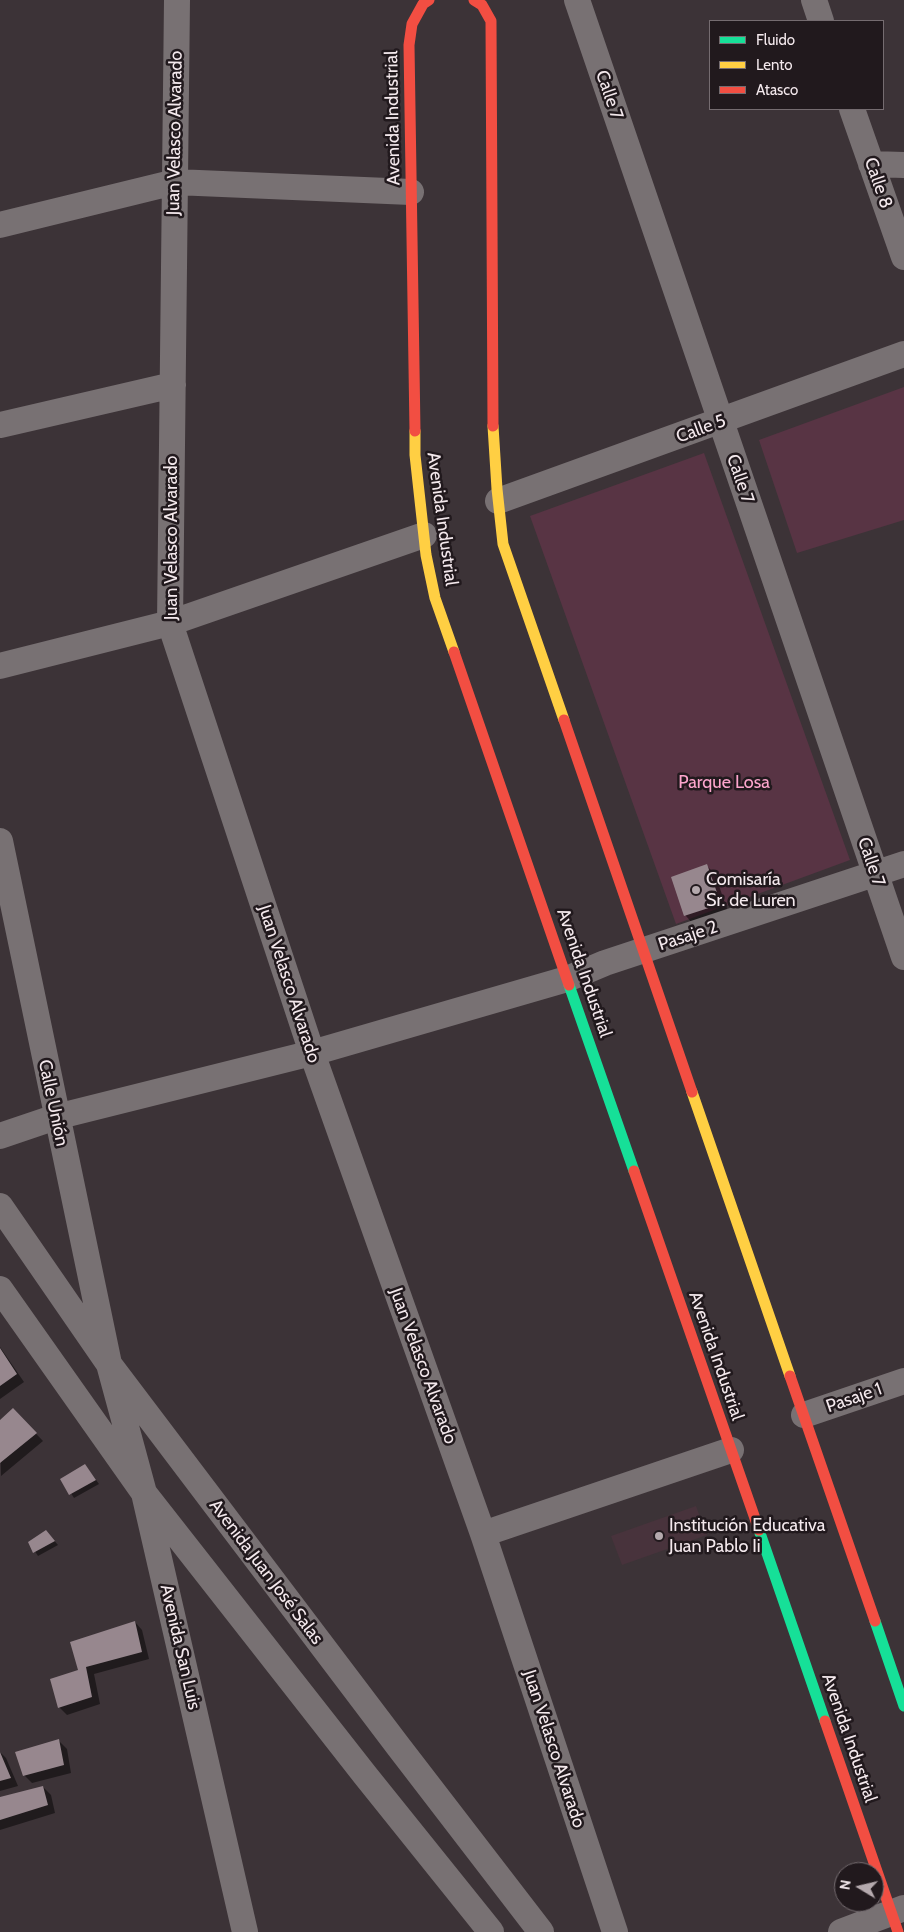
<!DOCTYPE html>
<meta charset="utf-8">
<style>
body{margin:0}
#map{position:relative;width:904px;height:1932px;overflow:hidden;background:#3c3337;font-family:Cabin,sans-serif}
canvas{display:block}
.legend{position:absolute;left:709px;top:20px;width:175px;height:90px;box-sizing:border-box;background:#21191d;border:1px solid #756c70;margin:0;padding:6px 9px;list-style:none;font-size:15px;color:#f4e9ed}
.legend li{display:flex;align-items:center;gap:10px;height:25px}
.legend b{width:25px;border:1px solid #756c70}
.north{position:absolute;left:834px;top:1862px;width:50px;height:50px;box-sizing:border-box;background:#21191d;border:1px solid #756c70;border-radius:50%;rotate:279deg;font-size:14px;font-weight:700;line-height:20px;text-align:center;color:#f4e9ed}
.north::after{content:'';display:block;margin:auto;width:18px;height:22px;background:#b4a9ad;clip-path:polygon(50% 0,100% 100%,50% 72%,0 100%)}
</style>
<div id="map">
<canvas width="904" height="1932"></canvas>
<ul class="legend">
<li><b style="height:6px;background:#16e098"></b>Fluido</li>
<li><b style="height:6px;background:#ffcf43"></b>Lento</li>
<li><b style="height:6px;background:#f24e42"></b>Atasco</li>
</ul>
<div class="north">N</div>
</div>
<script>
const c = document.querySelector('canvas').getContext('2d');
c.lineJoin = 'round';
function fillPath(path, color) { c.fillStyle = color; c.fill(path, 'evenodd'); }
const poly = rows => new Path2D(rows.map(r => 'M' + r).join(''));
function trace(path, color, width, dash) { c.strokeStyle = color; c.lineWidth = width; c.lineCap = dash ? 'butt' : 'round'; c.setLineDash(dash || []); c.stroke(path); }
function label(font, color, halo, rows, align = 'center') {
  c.font = font + ' Cabin,sans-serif'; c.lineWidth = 5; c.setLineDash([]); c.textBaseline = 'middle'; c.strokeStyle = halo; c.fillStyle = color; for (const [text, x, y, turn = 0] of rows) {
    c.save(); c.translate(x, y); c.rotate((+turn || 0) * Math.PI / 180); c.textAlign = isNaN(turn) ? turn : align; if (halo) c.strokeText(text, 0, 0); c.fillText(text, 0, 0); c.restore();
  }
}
fillPath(poly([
 [696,1506,707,1535,622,1565,611,1536]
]), '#48333c');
fillPath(poly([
 [904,387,904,520,797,553,759,440],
 [704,453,850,860,676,924,530,516]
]), '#583444');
fillPath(poly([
 [707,866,715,874,728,912,693,924,686,916,673,877],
 [0,1347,24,1382,0,1399],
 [13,1410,43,1441,1,1476,0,1422],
 [88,1469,99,1484,74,1498,62,1479],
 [50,1536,58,1545,38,1556,29,1542],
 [135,1622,142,1630,149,1659,94,1674,100,1704,67,1715,59,1707,79,1670],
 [59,1741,67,1749,71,1773,32,1783,24,1775],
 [0,1752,6,1758,18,1786,0,1791],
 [43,1787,51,1795,55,1813,0,1830,0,1798]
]), '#0007');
fillPath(poly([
 [707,864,721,904,684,916,671,877],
 [0,1348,17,1374,0,1386],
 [13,1408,37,1433,0,1463,0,1420],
 [85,1464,96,1480,69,1495,60,1479],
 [46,1530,55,1541,33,1553,28,1542],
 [135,1621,142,1652,86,1667,92,1697,58,1708,50,1679,78,1670,70,1642],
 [59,1739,64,1765,23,1776,15,1752],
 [0,1752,11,1778,0,1781],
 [43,1786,48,1805,0,1820,0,1797]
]), '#97878e');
trace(poly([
 [177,0,170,623,312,1053,483,1534,615,1932],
 [577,0,904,957],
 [814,0,821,21],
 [852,109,904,257],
 [871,164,904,165],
 [0,225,175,182,411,192],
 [0,425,173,385],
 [498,501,904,354],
 [0,666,170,623,424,535],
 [0,841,109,1364,144,1493,245,1932],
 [0,1136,56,1117,312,1053,567,979,605,963,904,864],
 [0,1206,109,1364,398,1746,541,1932],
 [0,1289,144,1493,365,1775,491,1932],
 [804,1415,904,1381],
 [483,1534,731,1450],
 [841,1932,904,1908]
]), '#787173', 26);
trace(poly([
 [569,985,634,1171],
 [759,1530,825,1721],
 [875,1621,904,1706]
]), '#16e098', 11);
trace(poly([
 [493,426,497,489,503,544,564,720],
 [415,431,415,455,426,555,435,598,454,652],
 [692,1092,790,1376]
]), '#ffcf43', 11);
trace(poly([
 [474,0,482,5,491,21,493,426],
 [415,431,409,45,412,24,423,4,429,0],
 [454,652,569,985],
 [564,720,692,1092],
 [634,1171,759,1530],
 [790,1376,875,1621],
 [825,1721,898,1932]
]), '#f24e42', 11);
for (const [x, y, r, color] of [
 [696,890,5,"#b4a9ad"],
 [659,1536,5,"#b4a9ad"]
]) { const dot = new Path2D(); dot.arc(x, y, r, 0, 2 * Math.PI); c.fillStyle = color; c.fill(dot); trace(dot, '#21191d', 2); }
label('18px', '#f4e9ed', '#21191d', [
 ["Calle 7",609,95,71],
 ["Avenida Industrial",393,118,-91],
 ["Juan Velasco Alvarado",175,133,-89],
 ["Calle 8",878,183,71],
 ["Calle 5",701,429,-20],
 ["Calle 7",740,479,71],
 ["Avenida Industrial",442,519,82],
 ["Juan Velasco Alvarado",172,538,-90],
 ["Calle 7",871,862,71],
 ["Pasaje 2",688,936,-18],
 ["Avenida Industrial",584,973,71],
 ["Juan Velasco Alvarado",289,984,72],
 ["Calle Unión",53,1103,78],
 ["Avenida Industrial",716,1356,71],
 ["Juan Velasco Alvarado",423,1366,70],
 ["Pasaje 1",854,1398,-19],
 ["Avenida Juan José Salas",266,1572,53],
 ["Avenida San Luis",180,1647,77],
 ["Avenida Industrial",849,1738,71],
 ["Juan Velasco Alvarado",554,1749,72]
]);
label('18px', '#fca5cc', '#21191d', [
 ["Parque Losa",724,783]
]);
label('18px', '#f4e9ed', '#21191d', [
 ["Comisaría",706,880],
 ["Sr. de Luren",706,901],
 ["Institución Educativa",669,1526],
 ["Juan Pablo Ii",669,1547]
], 'left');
</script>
